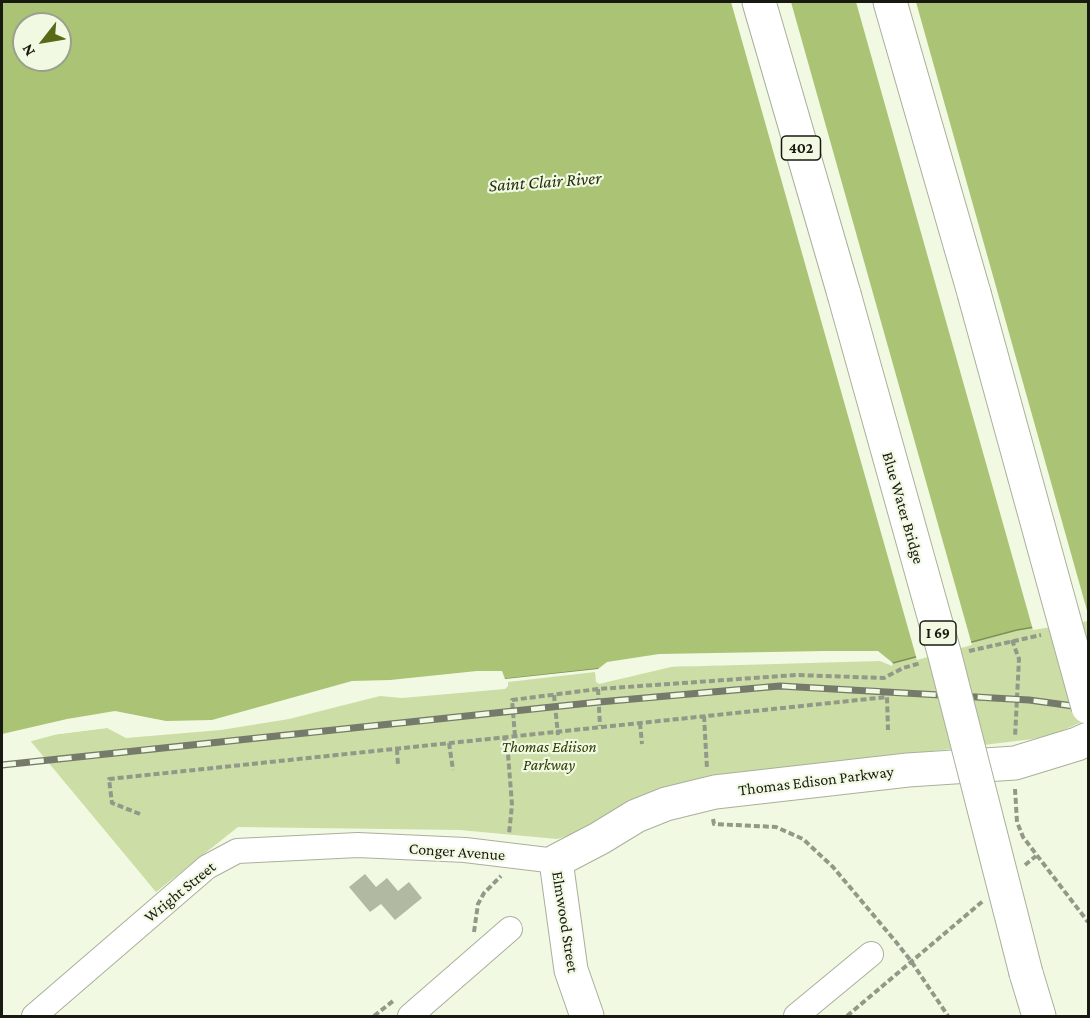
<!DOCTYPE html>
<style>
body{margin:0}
#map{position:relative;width:1090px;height:1018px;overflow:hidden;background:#f1f9e2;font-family:"Crimson Pro",serif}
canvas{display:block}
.frame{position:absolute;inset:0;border:3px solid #181a12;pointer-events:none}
.north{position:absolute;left:12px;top:12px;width:60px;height:60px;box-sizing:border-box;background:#f1f9e2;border:2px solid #9aa08f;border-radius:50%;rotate:239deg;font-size:16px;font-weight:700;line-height:24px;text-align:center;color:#181a12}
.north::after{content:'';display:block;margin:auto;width:21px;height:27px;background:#566a18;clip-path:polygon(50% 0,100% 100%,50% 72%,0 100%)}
</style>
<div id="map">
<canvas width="1090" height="1018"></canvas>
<div class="frame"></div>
<div class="north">N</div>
</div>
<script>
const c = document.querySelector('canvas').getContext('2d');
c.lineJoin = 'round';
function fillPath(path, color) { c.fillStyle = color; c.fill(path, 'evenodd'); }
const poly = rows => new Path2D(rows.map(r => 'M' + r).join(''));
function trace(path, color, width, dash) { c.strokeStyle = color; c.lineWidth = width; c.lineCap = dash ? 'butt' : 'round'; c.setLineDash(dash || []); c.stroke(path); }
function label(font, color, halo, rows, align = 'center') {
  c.font = font + ' "Crimson Pro",serif'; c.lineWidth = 4.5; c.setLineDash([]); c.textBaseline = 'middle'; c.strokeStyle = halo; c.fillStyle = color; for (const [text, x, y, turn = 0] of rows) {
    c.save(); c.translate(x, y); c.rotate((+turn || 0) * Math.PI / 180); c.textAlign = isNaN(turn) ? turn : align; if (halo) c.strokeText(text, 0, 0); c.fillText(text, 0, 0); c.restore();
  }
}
fillPath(poly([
 [1088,618,1088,719,1057,733,1033,739,695,780,588,830,557,839,460,830,238,827,156,892,28,738,380,693,504,679,671,664,914,658,1017,630]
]), '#ccdda6');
const water = poly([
 [2,2,1088,2,1088,618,1017,630,893,663,880,658,597,669,380,693,221,727,108,725,58,731,2,746,2,2],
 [24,24,60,24,60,60,24,60,24,24]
]);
fillPath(water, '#abc374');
trace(water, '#7f9057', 1.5);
fillPath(poly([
 [731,2,791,2,972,645,917,660],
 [856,2,916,2,1088,614,1088,621,1033,630],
 [824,651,878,651,893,663,892,666,880,661,671,667,599,684,596,682,595,672,508,682,508,686,505,689,402,698,380,696,289,719,221,730,126,738,107,728,58,734,2,749,2,734,67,719,115,711,166,721,212,720,352,681,390,680,477,671,502,671,505,679,598,669,607,662,659,654]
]), '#f1f9e2');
fillPath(poly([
 [365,874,376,887,387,878,398,891,409,882,422,898,395,920,381,904,370,912,349,887]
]), '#b1b9a3');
const street = poly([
 [34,1016,207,867,237,851,358,845,465,850,556,861],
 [410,1016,510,929],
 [796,1016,871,954]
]);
const secondary = poly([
 [587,1016,571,970,556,861,600,838,636,816,666,804,715,792,908,770,1015,763,1077,744,1088,739]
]);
const highway = poly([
 [759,2,844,294],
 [890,2,974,293],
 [1026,973,1039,1016]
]);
trace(street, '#a9b09b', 26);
trace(secondary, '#a9b09b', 35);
trace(highway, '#a9b09b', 35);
trace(poly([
 [1012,640,1019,659,1015,737],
 [969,651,1041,635],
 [598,689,600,726],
 [554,695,558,735],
 [704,716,707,769],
 [640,723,642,744],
 [515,736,512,700,598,689,796,675,884,678,903,668,921,663],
 [504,737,508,754,512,805,509,834],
 [449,743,453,770],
 [397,749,398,766],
 [1015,789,1017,822,1023,837,1088,922],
 [140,814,112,803,109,779,887,697,888,730],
 [713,819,714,824,776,827,803,839,833,867,896,942,911,961,948,1016],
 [1025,865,1036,856],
 [474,932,478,904,484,893,501,876],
 [374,1016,393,1001],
 [847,1016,983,901]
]), '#939988', 4, [6, 3]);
trace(street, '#fff', 24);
trace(secondary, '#fff', 33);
trace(highway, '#fff', 33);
const rail = poly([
 [2,765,599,702,780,686,1029,700,1088,708]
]);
trace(rail, '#757a6b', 7);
trace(rail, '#f1f9e2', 4.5, [14]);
const highwayBridge = poly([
 [974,293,1088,707],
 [844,294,944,652,1026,973]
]);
trace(highwayBridge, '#a9b09b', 35, []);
trace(highwayBridge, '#fff', 33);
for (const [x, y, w] of [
 [801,148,39],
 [938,633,36]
]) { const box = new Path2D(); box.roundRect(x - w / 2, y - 12, w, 24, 4.5); c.fillStyle = '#f1f9e2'; c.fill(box); trace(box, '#181a12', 1.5); }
label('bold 15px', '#181a12', null, [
 ["402",801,148],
 ["I 69",938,633]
]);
label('16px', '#181a12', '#f1f9e2', [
 ["Blue Water Bridge",903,508,74],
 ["Thomas Edison Parkway",816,781,-7],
 ["Conger Avenue",457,852,4],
 ["Wright Street",180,892,-39],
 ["Elmwood Street",565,922,81]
]);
label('italic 16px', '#2c3a00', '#f1f9e2', [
 ["Thomas Ediison",549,747],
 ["Parkway",549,765]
]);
label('italic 18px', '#262f0d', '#f1f9e2', [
 ["Saint Clair River",545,182,-4]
]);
</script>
